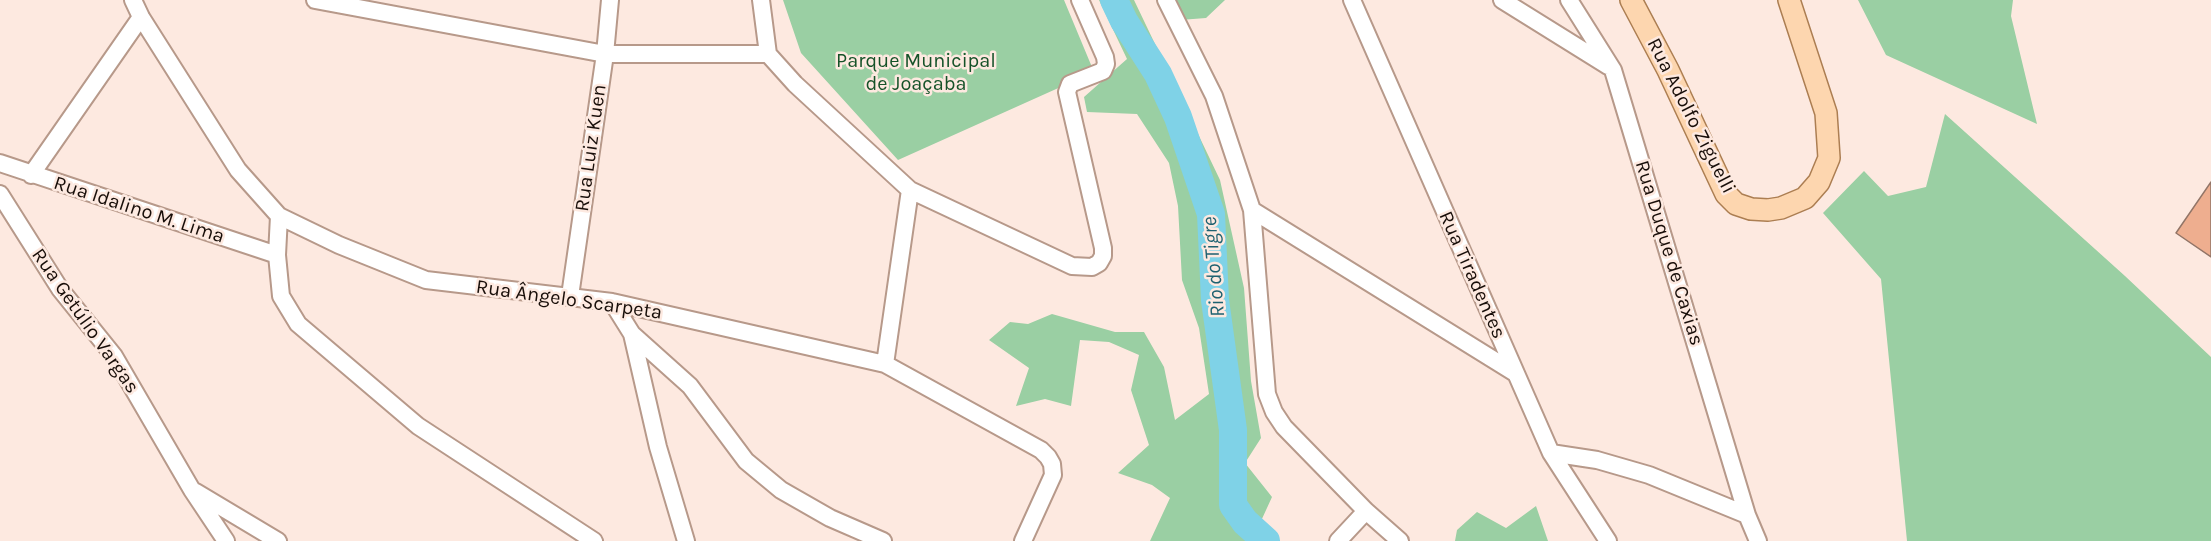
<!DOCTYPE html>
<meta charset="utf-8">
<style>
body{margin:0}
canvas{display:block;background:#fde9e0}
</style>
<canvas width="2211" height="541"></canvas>
<script>
const c = document.querySelector('canvas').getContext('2d');
c.lineJoin = 'round';
function fillPath(path, color) { c.fillStyle = color; c.fill(path, 'evenodd'); }
const poly = rows => new Path2D(rows.map(r => 'M' + r).join(''));
function trace(path, color, width, dash) { c.strokeStyle = color; c.lineWidth = width; c.lineCap = dash ? 'butt' : 'round'; c.setLineDash(dash || []); c.stroke(path); }
function label(font, color, halo, rows, align = 'center') {
  c.font = font + ' Karla,sans-serif'; c.lineWidth = 5; c.setLineDash([]); c.textBaseline = 'middle'; c.strokeStyle = halo; c.fillStyle = color; for (const [text, x, y, turn = 0] of rows) {
    c.save(); c.translate(x, y); c.rotate((+turn || 0) * Math.PI / 180); c.textAlign = isNaN(turn) ? turn : align; if (halo) c.strokeText(text, 0, 0); c.fillText(text, 0, 0); c.restore();
  }
}
fillPath(poly([
 [783,0,1064,0,1094,72,898,160,801,53],
 [1099,0,1134,0,1220,180,1244,288,1251,381,1261,438,1245,463,1272,497,1261,521,1279,541,1150,541,1170,498,1152,485,1118,473,1149,445,1131,390,1139,355,1109,342,1080,340,1071,406,1045,399,1016,406,1029,368,989,340,1010,322,1028,324,1052,314,1115,332,1144,332,1164,367,1175,420,1209,394,1199,328,1182,280,1178,206,1169,163,1137,114,1087,112,1084,97,1127,59],
 [1170,0,1225,0,1206,18,1180,20],
 [1858,0,2013,0,2011,16,2037,124,1886,55],
 [1945,114,2125,276,2211,357,2211,541,1907,541,1881,279,1823,213,1864,171,1888,196,1926,187],
 [1536,506,1548,541,1455,541,1457,530,1477,512,1506,528]
]), '#9acfa3');
trace(poly([
 [1114,0,1124,21,1158,74,1178,117,1211,214,1215,300,1233,430,1233,505,1245,522,1266,541]
]), '#7fd2e7', 28);
const building = poly([
 [2211,182,2211,257,2176,233,2211,182]
]);
fillPath(building, '#eeae8f');
trace(building, '#927567', 1.5);
const minor = poly([
 [133,0,141,17,238,170,279,216,339,245,426,280,612,302,885,364,1041,450,1048,457,1052,464,1053,475,1023,541],
 [315,0,605,54,768,54],
 [761,0,768,54],
 [1166,0,1214,96,1252,210,1267,394,1274,412,1284,427,1366,511,1400,541],
 [1352,0,1551,453,1608,541],
 [1502,0,1608,66],
 [1569,0,1613,70,1747,515,1758,541],
 [768,54,795,84,910,190,1072,266,1092,267,1099,263,1103,256,1103,248,1067,92,1070,84,1103,71,1106,64,1105,57,1080,0],
 [0,163,277,255],
 [31,175,141,17],
 [0,194,60,289,114,356,192,490,226,541],
 [1252,210,1515,373],
 [279,216,277,255,281,296,298,324,418,426,594,541],
 [570,296,605,54,610,0],
 [612,302,632,334,690,386,746,461,781,490,830,518,883,541],
 [632,334,658,447,686,541],
 [885,364,910,190],
 [1551,453,1597,460,1649,475,1747,515],
 [196,492,278,541],
 [1338,541,1366,511]
]);
const major = poly([
 [1631,0,1668,70,1726,194,1736,204,1751,209,1768,210,1781,208,1805,198,1819,182,1829,158,1826,113,1789,0]
]);
trace(minor, '#b7998a', 20);
trace(major, '#ac7e52', 24);
trace(minor, '#fff', 16);
trace(major, '#fdd6af', 21);
label('20px', '#155228', '#fde9e0', [
 ["Parque Municipal",916,61],
 ["de Joaçaba",916,84]
]);
label('20px', '#180e09', '#fde9e0', [
 ["Rua Adolfo Ziguelli",1691,116,63],
 ["Rua Luiz Kuen",591,148,-82],
 ["Rua Idalino M. Lima",139,210,18],
 ["Rua Duque de Caxias",1669,253,73],
 ["Rua Tiradentes",1472,275,66],
 ["Rua Ângelo Scarpeta",569,300,8],
 ["Rua Getúlio Vargas",85,321,55]
]);
label('italic 21px', '#1e6170', '#fde9e0', [
 ["Rio do Tigre",1214,267,-95]
]);
</script>
